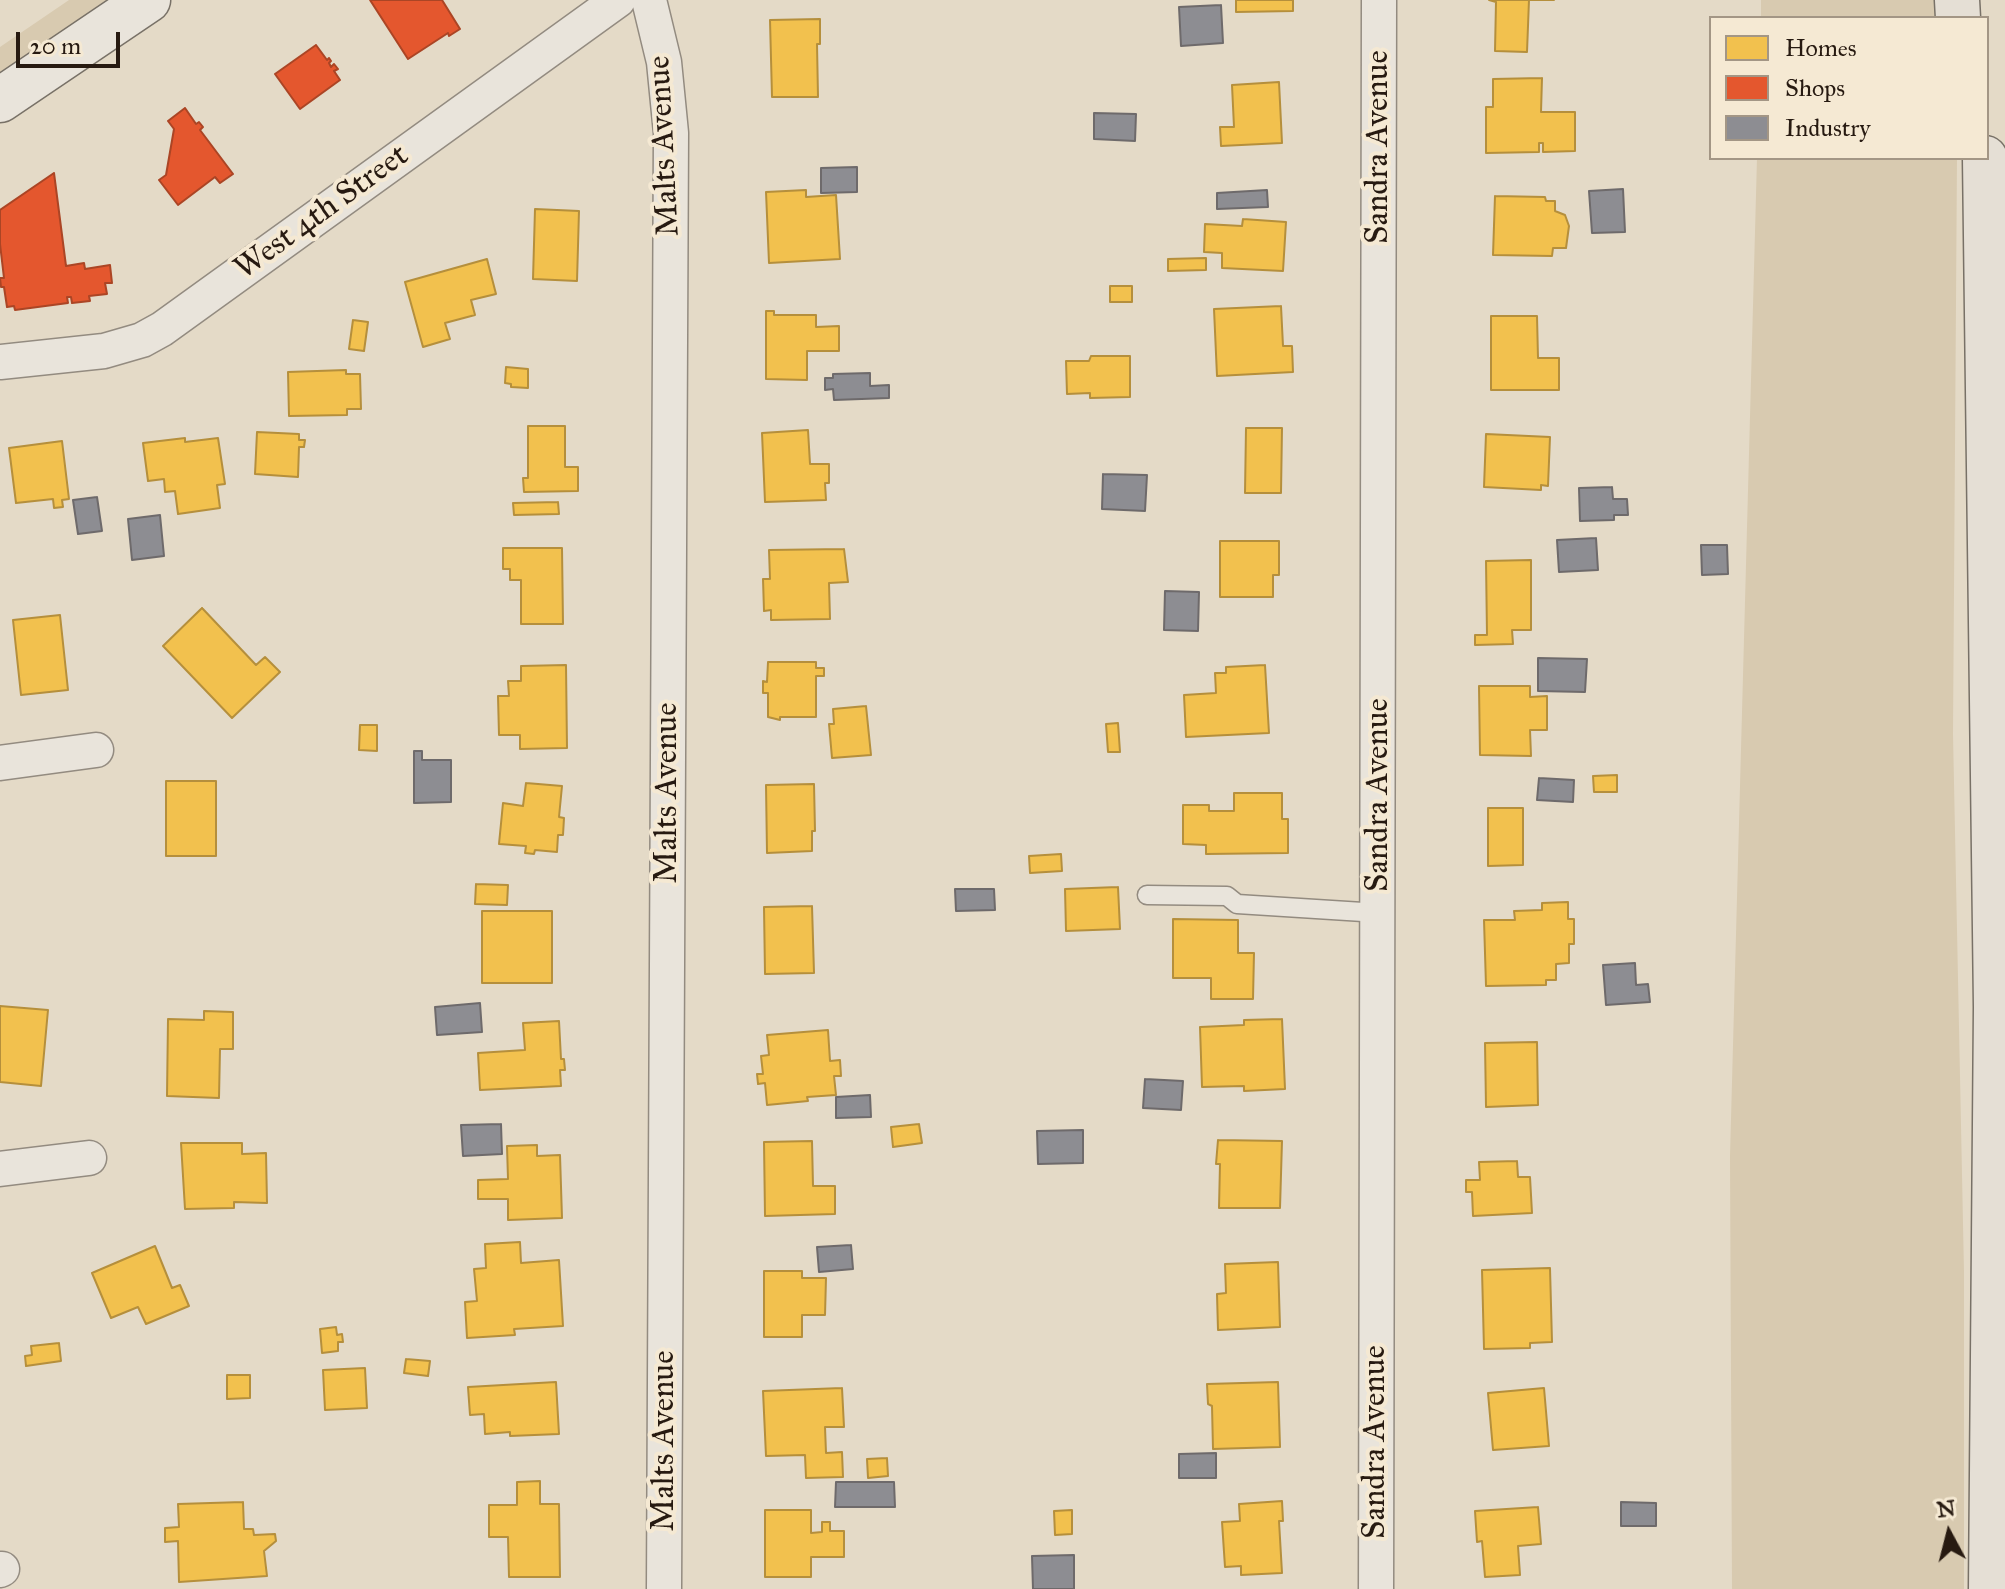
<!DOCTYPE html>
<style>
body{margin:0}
#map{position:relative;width:2005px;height:1589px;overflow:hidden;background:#e4dac7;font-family:"IM FELL Great Primer",serif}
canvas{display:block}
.legend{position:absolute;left:1709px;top:16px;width:280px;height:144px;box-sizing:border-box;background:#f5e9d3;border:2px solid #a39685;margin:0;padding:10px 14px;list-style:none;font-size:24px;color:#271a11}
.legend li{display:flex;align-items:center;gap:16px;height:40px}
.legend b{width:40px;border:2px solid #a39685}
.north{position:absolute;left:1909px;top:1493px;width:80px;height:80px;-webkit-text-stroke:6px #f5e9d3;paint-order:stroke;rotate:353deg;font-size:22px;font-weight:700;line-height:32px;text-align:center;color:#271a11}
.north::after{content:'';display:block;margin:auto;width:28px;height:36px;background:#271a11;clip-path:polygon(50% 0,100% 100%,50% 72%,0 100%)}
.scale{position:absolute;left:16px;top:32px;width:104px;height:36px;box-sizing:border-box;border:4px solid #271a11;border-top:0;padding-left:10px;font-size:24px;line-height:28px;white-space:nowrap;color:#271a11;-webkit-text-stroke:6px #f5e9d3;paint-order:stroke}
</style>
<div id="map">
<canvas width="2005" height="1589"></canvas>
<ul class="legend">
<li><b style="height:22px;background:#f2c14e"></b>Homes</li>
<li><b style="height:22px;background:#e4572e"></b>Shops</li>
<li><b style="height:22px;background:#8d8d92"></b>Industry</li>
</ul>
<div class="north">N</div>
<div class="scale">20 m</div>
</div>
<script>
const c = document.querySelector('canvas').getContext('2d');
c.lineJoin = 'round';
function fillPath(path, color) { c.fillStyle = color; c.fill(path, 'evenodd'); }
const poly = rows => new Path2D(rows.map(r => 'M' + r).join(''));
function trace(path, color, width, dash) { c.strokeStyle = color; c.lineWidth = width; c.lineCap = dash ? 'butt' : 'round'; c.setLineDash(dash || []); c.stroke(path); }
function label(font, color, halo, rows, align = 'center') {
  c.font = font + ' "IM FELL Great Primer",serif'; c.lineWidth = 8; c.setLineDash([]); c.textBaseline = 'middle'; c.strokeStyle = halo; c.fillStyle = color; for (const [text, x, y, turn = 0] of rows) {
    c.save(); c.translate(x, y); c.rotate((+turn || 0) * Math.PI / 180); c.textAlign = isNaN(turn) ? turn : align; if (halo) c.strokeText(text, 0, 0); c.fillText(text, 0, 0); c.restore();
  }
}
fillPath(poly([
 [69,0,114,0,0,76,0,47],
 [1761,0,1953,0,1954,18,1761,18],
 [1757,158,1957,158,1953,734,1964,1272,1964,1589,1732,1589,1730,1156]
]), '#d8cab0');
const homes = poly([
 [1236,0,1293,0,1293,11,1236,12,1236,0],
 [1489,0,1554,0,1529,0,1527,52,1495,51,1496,2,1489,0],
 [820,19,820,44,817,44,818,97,772,97,770,20,820,19],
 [1542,78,1541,112,1575,112,1575,151,1543,152,1543,143,1539,143,1539,152,1486,153,1486,107,1493,107,1493,79,1542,78],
 [1279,82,1282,143,1221,146,1220,127,1234,127,1232,85,1279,82],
 [806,190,806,197,836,195,840,259,769,263,766,192,806,190],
 [1495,196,1545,197,1546,201,1555,201,1555,211,1565,215,1569,226,1566,248,1553,248,1552,256,1493,255,1495,196],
 [535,209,579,211,577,281,533,279,535,209],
 [1243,219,1286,222,1283,271,1222,268,1222,253,1204,252,1205,224,1242,226,1243,219],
 [1206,258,1206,270,1168,271,1168,259,1206,258],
 [487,259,496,294,471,300,475,315,445,323,450,339,423,347,405,282,487,259],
 [1110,286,1132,286,1132,302,1110,302,1110,286],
 [1281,306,1283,346,1292,346,1293,372,1217,376,1214,309,1281,306],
 [766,311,774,311,774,315,816,315,816,327,839,326,839,351,807,351,807,380,766,379,766,311],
 [1491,316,1537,316,1538,358,1559,358,1559,390,1491,390,1491,316],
 [353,320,368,322,364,351,349,349,353,320],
 [1091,356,1130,356,1130,397,1090,398,1090,393,1067,394,1066,361,1089,361,1091,356],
 [506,367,528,369,528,388,511,387,511,384,505,383,506,367],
 [346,370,346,374,360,374,361,409,347,409,347,415,289,416,288,372,346,370],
 [528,426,565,426,565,467,578,467,578,491,524,492,523,478,528,478,528,426],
 [1246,428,1282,428,1281,493,1245,493,1246,428],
 [808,430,810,464,829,464,829,483,825,483,826,500,765,502,762,433,808,430],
 [257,432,299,434,299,440,305,440,304,447,299,447,298,477,255,474,257,432],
 [1486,434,1550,437,1548,486,1541,485,1541,490,1484,487,1486,434],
 [185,438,185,442,218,438,225,484,217,485,220,508,178,514,175,491,165,492,164,479,148,481,143,443,185,438],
 [62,441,69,499,62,500,63,507,54,508,53,499,16,503,9,448,62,441],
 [558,502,559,514,514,515,513,503,558,502],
 [1220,541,1279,541,1279,575,1273,575,1273,597,1220,597,1220,541],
 [503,548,562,548,563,624,521,624,521,580,510,580,510,569,503,569,503,548],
 [844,549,848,582,829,583,830,619,771,620,771,610,764,611,763,579,770,579,769,550,844,549],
 [1531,560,1531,630,1512,630,1513,644,1475,645,1475,635,1487,635,1486,561,1531,560],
 [202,608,256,665,265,657,280,672,232,718,163,646,202,608],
 [60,615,68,690,21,695,13,620,60,615],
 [768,662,816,662,816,668,824,668,824,676,816,676,816,717,780,717,780,720,768,717,768,693,763,693,763,681,767,682,768,662],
 [566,665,567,748,520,749,520,735,499,735,498,696,509,696,508,681,521,681,521,666,566,665],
 [1265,665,1269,733,1186,737,1184,695,1216,693,1215,673,1226,673,1226,667,1265,665],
 [1479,686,1530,686,1530,697,1547,696,1547,730,1530,730,1531,756,1480,755,1479,686],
 [866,706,871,755,832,758,829,724,834,724,833,709,866,706],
 [1118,723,1120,752,1108,752,1106,724,1118,723],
 [360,725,377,725,377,751,359,750,360,725],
 [1617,775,1617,792,1594,792,1593,776,1617,775],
 [166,781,216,781,216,856,166,856,166,781],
 [526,783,562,786,559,817,564,818,563,835,558,835,557,852,535,850,534,854,525,853,526,846,499,844,503,803,523,806,526,783],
 [814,784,815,831,812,831,812,851,767,853,766,785,814,784],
 [1234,793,1282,793,1282,819,1288,819,1288,853,1206,854,1206,845,1183,844,1183,805,1209,805,1209,811,1234,811,1234,793],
 [1488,808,1523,808,1523,865,1488,866,1488,808],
 [1061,854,1062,871,1030,873,1029,856,1061,854],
 [476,884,508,885,507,905,475,904,476,884],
 [1118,887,1120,929,1066,931,1065,889,1118,887],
 [1568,902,1568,919,1574,919,1574,944,1569,944,1569,963,1556,964,1556,980,1546,980,1546,985,1486,986,1484,920,1515,920,1514,911,1542,910,1542,903,1568,902],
 [812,906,814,973,765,974,764,907,812,906],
 [482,911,552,911,552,983,482,983,482,911],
 [1173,919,1238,920,1238,953,1254,953,1253,999,1211,999,1211,978,1173,978,1173,919],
 [0,1006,48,1010,41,1086,0,1082,0,1006],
 [204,1011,233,1012,233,1049,220,1049,219,1098,167,1096,168,1019,204,1020,204,1011],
 [1282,1019,1285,1089,1244,1091,1244,1086,1202,1087,1200,1027,1244,1025,1244,1020,1282,1019],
 [559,1021,561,1059,564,1059,565,1070,560,1070,561,1086,480,1090,478,1053,525,1050,523,1023,559,1021],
 [828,1030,830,1061,840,1060,841,1076,834,1076,836,1095,807,1097,808,1101,767,1105,765,1083,758,1084,757,1074,763,1074,761,1056,769,1055,767,1035,828,1030],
 [1537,1042,1538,1105,1486,1107,1485,1043,1537,1042],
 [919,1124,922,1143,893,1147,891,1127,919,1124],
 [1218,1140,1282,1141,1280,1208,1219,1208,1220,1164,1216,1164,1218,1140],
 [812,1141,813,1186,835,1186,835,1214,765,1216,764,1142,812,1141],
 [181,1143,242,1143,242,1154,266,1153,267,1203,234,1202,234,1208,185,1209,181,1143],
 [537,1145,537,1156,560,1155,562,1218,508,1220,508,1199,478,1199,478,1180,508,1179,507,1146,537,1145],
 [1517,1161,1518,1177,1530,1177,1532,1213,1473,1216,1472,1192,1466,1192,1466,1180,1480,1180,1479,1162,1517,1161],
 [520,1242,521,1263,559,1260,563,1326,514,1329,515,1335,467,1338,465,1302,477,1301,474,1269,486,1268,485,1244,520,1242],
 [155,1246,172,1288,180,1285,189,1306,146,1324,138,1307,111,1318,92,1273,155,1246],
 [1278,1262,1280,1327,1218,1330,1217,1294,1226,1293,1225,1264,1278,1262],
 [1550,1268,1552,1342,1530,1343,1530,1348,1484,1349,1482,1270,1550,1268],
 [764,1271,802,1271,802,1278,826,1278,825,1315,802,1315,802,1337,764,1337,764,1271],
 [336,1327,337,1335,342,1334,343,1342,338,1342,338,1351,322,1353,320,1329,336,1327],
 [59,1343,61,1361,26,1366,25,1356,32,1355,31,1346,59,1343],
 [406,1359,430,1361,428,1376,404,1373,406,1359],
 [365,1368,367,1408,325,1410,323,1370,365,1368],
 [227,1375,250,1375,250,1398,227,1399,227,1375],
 [556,1382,559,1434,510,1436,510,1432,485,1434,484,1414,470,1415,468,1387,556,1382],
 [1278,1382,1280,1447,1213,1449,1212,1406,1208,1404,1207,1384,1278,1382],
 [842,1388,844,1427,825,1427,826,1453,842,1452,843,1477,806,1478,805,1455,766,1456,763,1391,842,1388],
 [1544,1388,1549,1446,1493,1450,1488,1393,1544,1388],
 [887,1458,888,1476,868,1478,867,1459,887,1458],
 [540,1481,540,1504,559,1504,560,1577,509,1577,508,1537,489,1537,489,1505,517,1505,517,1482,540,1481],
 [1282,1501,1283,1521,1279,1521,1282,1573,1241,1575,1241,1566,1225,1567,1222,1522,1240,1521,1239,1504,1282,1501],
 [243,1502,244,1529,253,1529,254,1535,275,1534,276,1541,264,1551,267,1576,179,1582,178,1541,165,1542,165,1528,179,1527,178,1504,243,1502],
 [1538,1507,1541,1544,1518,1546,1520,1575,1485,1577,1482,1541,1477,1542,1475,1511,1538,1507],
 [765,1510,811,1510,811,1533,822,1532,822,1522,830,1522,830,1531,844,1531,844,1557,811,1557,811,1577,765,1577,765,1510],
 [1072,1510,1072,1534,1055,1535,1054,1511,1072,1510]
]);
fillPath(homes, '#f2c14e');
trace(homes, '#b58f3c', 2);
const shops = poly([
 [370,0,442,0,460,29,449,36,448,33,408,59,370,0],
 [316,45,327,60,329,58,331,61,329,63,331,67,334,64,338,69,334,71,340,80,300,109,275,74,316,45],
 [185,108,196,124,199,122,203,127,200,130,233,174,220,183,215,177,178,205,159,180,166,175,174,129,168,121,185,108],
 [54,173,66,266,84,263,85,269,110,265,112,283,105,283,107,294,89,296,90,301,72,303,71,297,67,297,68,303,15,310,14,306,7,307,4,287,1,287,0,278,4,278,0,244,0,210,54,173]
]);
fillPath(shops, '#e4572e');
trace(shops, '#ab4525', 2);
const industry = poly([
 [1221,5,1223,43,1181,46,1179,7,1221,5],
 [1094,113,1136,114,1135,141,1094,139,1094,113],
 [857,167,857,192,821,193,821,168,857,167],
 [1623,189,1625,232,1592,233,1589,191,1623,189],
 [1267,190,1268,207,1217,209,1217,193,1267,190],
 [870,373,870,386,889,385,889,398,834,400,833,389,825,390,825,378,833,378,833,374,870,373],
 [1103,474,1147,475,1145,511,1102,509,1103,474],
 [1612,487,1613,499,1627,499,1628,515,1614,515,1614,520,1580,521,1579,488,1612,487],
 [97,497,102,531,78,534,73,500,97,497],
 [160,515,164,556,132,560,128,519,160,515],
 [1596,538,1598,570,1559,572,1557,540,1596,538],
 [1701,545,1727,545,1728,574,1702,575,1701,545],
 [1165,591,1199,592,1198,631,1164,630,1165,591],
 [1538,658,1587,659,1585,692,1538,691,1538,658],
 [414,751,422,751,422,760,451,760,451,802,414,803,414,751],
 [1539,778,1574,780,1573,802,1537,800,1539,778],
 [955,889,994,889,995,910,956,911,955,889],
 [1635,963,1636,985,1648,984,1650,1002,1606,1005,1603,965,1635,963],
 [480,1003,482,1032,437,1035,435,1007,480,1003],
 [1145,1079,1183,1081,1181,1110,1143,1108,1145,1079],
 [870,1095,871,1117,836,1118,836,1097,870,1095],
 [501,1124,502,1154,463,1156,461,1125,501,1124],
 [1083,1130,1083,1163,1038,1164,1037,1131,1083,1130],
 [851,1245,853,1269,819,1272,817,1247,851,1245],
 [1216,1453,1216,1478,1179,1478,1179,1454,1216,1453],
 [836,1482,894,1482,895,1507,835,1507,836,1482],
 [1621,1502,1656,1503,1656,1526,1621,1526,1621,1502],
 [1074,1555,1074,1589,1033,1589,1032,1556,1074,1555]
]);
fillPath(industry, '#8d8d92');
trace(industry, '#6e6a6b', 2);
const lane = poly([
 [1147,895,1227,896,1237,904,1379,913]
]);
const street = poly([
 [649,0,664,62,671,133,664,1589],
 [0,362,104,351,142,340,162,329,618,0],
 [0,763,96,750],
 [0,1169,89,1158],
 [0,1570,2,1569],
 [1376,1589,1379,0]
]);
const secondary = poly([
 [0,100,148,0]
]);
const highway = poly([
 [1957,0,1958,18],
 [1985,158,1996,1007,1991,1589]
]);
trace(lane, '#938b80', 21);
trace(street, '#938b80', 37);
trace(secondary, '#787167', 47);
trace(highway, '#787167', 47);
trace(lane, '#e9e4db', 18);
trace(street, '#e9e4db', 34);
trace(secondary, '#e9e4db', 44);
trace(highway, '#e5dfd5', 44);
label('32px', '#271a11', '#f5e9d3', [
 ["Malts Avenue",665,146,-93],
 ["Sandra Avenue",1379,147,-90],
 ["West 4th Street",322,213,-36],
 ["Malts Avenue",668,793,-90],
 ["Sandra Avenue",1379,795,-90],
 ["Malts Avenue",665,1441,-90],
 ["Sandra Avenue",1376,1442,-90]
]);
</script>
